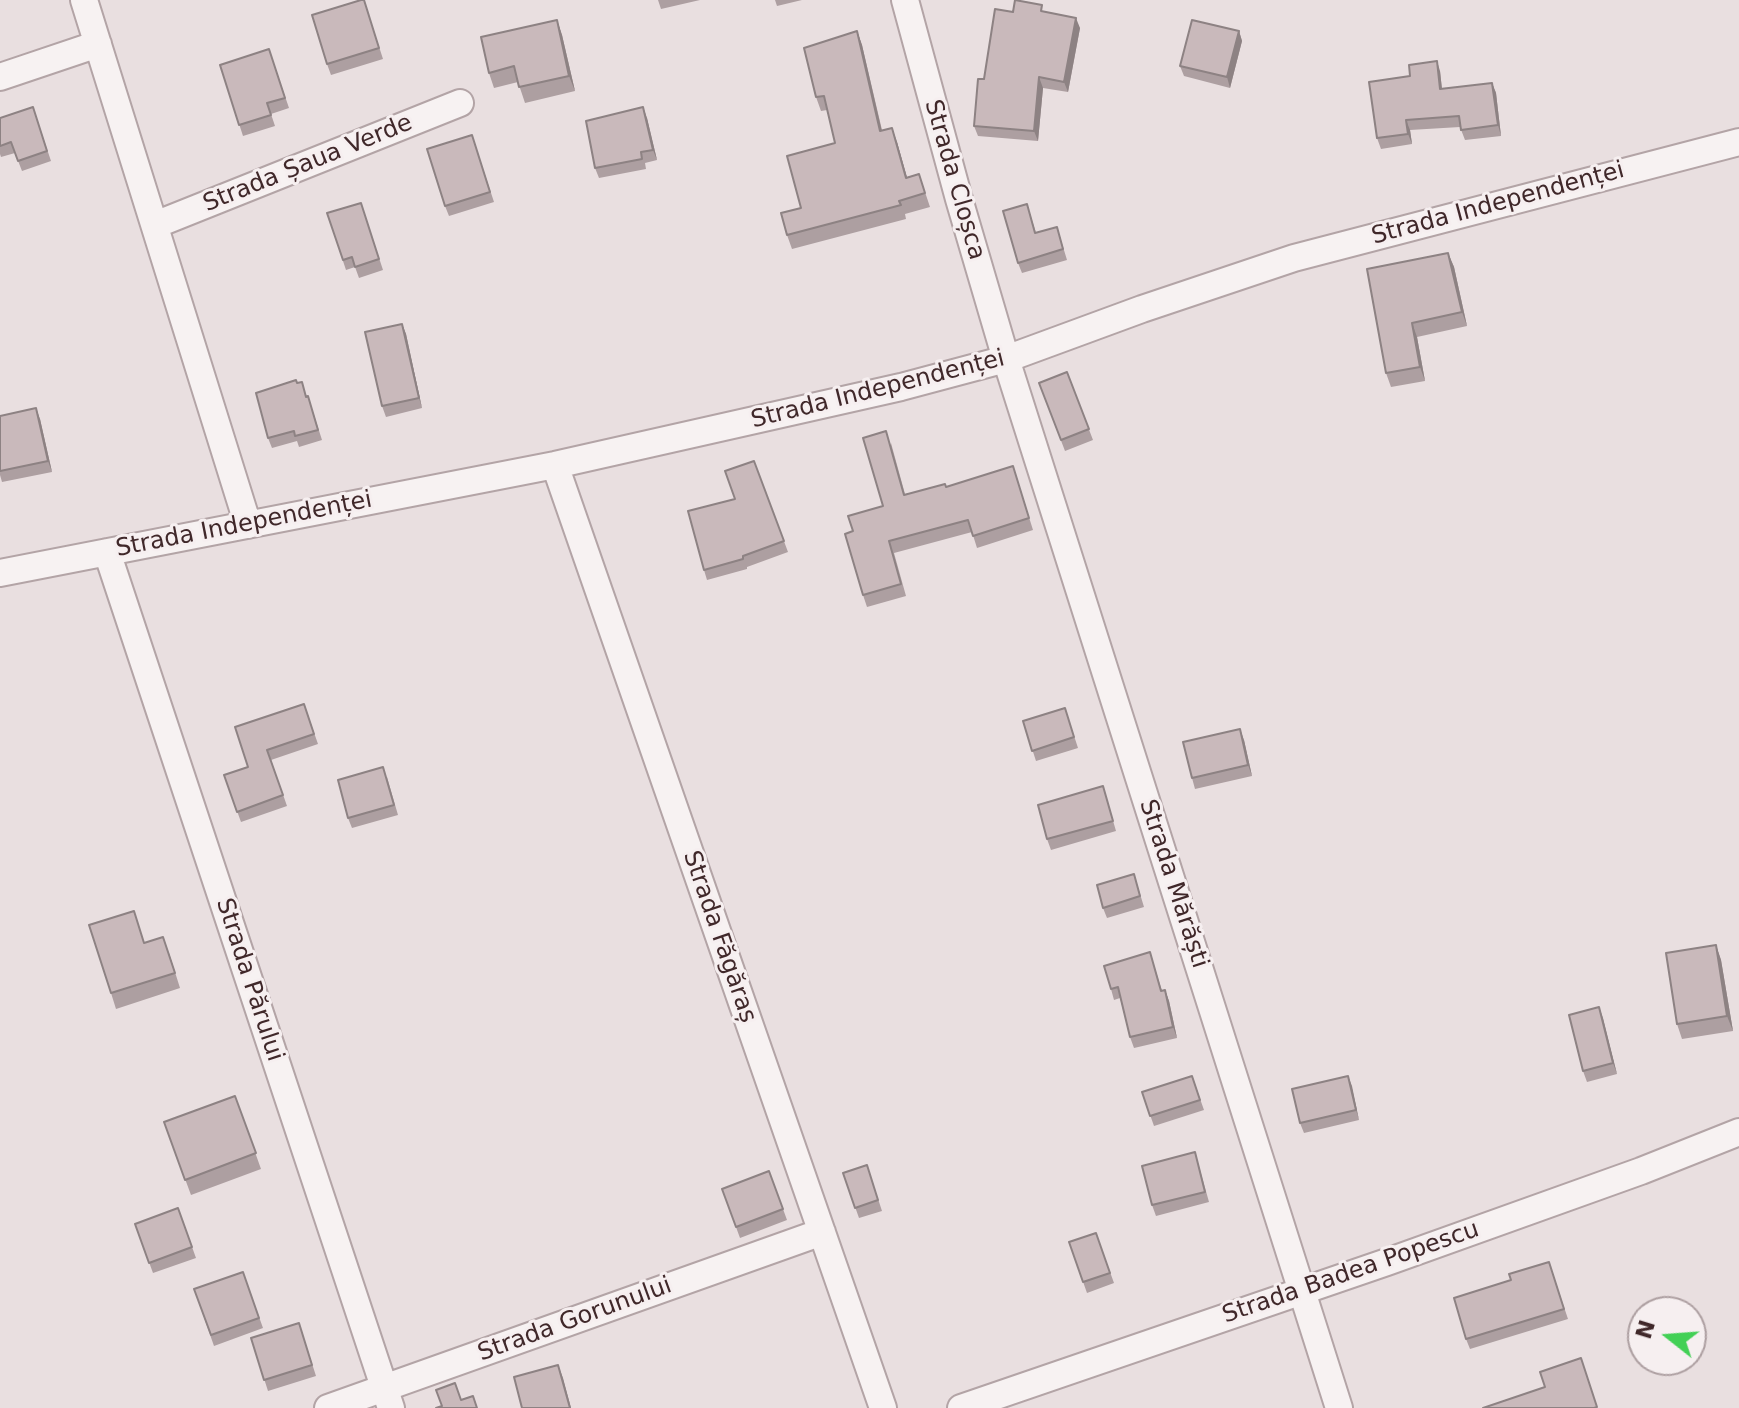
<!DOCTYPE html>
<meta charset="utf-8">
<style>
body{margin:0}
#map{position:relative;width:1739px;height:1408px;overflow:hidden;background:#e9dfe0;font-family:"DejaVu Sans",sans-serif}
canvas{display:block}
.north{position:absolute;left:1627px;top:1296px;width:80px;height:80px;box-sizing:border-box;background:#f6eff0;border:2px solid #ad9fa1;border-radius:50%;rotate:287deg;font-size:22px;font-weight:700;line-height:32px;text-align:center;color:#40282a}
.north::after{content:'';display:block;margin:auto;width:28px;height:36px;background:#42d055;clip-path:polygon(50% 0,100% 100%,50% 72%,0 100%)}
</style>
<div id="map">
<canvas width="1739" height="1408"></canvas>
<div class="north">N</div>
</div>
<script>
const c = document.querySelector('canvas').getContext('2d');
c.lineJoin = 'round';
const poly = rows => new Path2D(rows.map(r => 'M' + r).join(''));
function trace(path, color, width, dash) { c.strokeStyle = color; c.lineWidth = width; c.lineCap = dash ? 'butt' : 'round'; c.setLineDash(dash || []); c.stroke(path); }
function fillPath(path, color) { c.fillStyle = color; c.fill(path, 'evenodd'); }
function label(font, color, halo, rows, align = 'center') {
  c.font = font + ' "DejaVu Sans",sans-serif'; c.lineWidth = 6; c.setLineDash([]); c.textBaseline = 'middle'; c.strokeStyle = halo; c.fillStyle = color; for (const [text, x, y, turn = 0] of rows) {
    c.save(); c.translate(x, y); c.rotate((+turn || 0) * Math.PI / 180); c.textAlign = isNaN(turn) ? turn : align; if (halo) c.strokeText(text, 0, 0); c.fillText(text, 0, 0); c.restore();
  }
}
const minor = poly([
 [84,0,248,525],
 [905,0,959,199,1006,359,1339,1408],
 [0,77,98,44],
 [155,225,460,103],
 [555,465,883,1408],
 [107,552,391,1408],
 [0,573,555,465,901,387,1006,359,1142,309,1294,258,1739,142],
 [328,1408,822,1232],
 [961,1408,1387,1262,1641,1171,1739,1132]
]);
trace(minor, '#b3a4a6', 30);
trace(minor, '#f7f2f2', 26);
fillPath(poly([
 [364,0,383,59,331,75,327,64],
 [658,0,700,0,661,9],
 [775,0,802,0,777,6],
 [1013,12,1044,12,1080,28,1068,92,1043,88,1038,141,978,136,974,126,984,79],
 [557,20,562,35,575,91,525,103,518,82,494,88,489,73],
 [857,31,862,45,882,130,897,142,907,177,919,174,930,207,905,214,906,219,792,249,787,235,835,143,827,110,821,111,816,97],
 [1239,31,1242,41,1230,88,1184,76,1180,66],
 [269,49,289,108,271,114,275,126,243,136,220,65],
 [1440,71,1442,89,1492,83,1496,93,1501,136,1465,140,1460,127,1410,130,1412,144,1381,149,1377,138],
 [33,107,51,161,22,171,15,153,1,157,0,154,0,118],
 [647,118,657,160,645,163,646,169,599,178,595,168],
 [472,135,494,202,449,216,445,206],
 [361,203,383,270,359,278,355,267,346,270,327,213],
 [1027,204,1036,233,1057,227,1067,260,1022,273,1018,263],
 [1448,253,1454,267,1467,326,1417,337,1425,381,1391,387,1386,373],
 [402,324,406,334,422,408,386,417,382,406],
 [1067,372,1093,440,1065,451,1039,383],
 [298,383,307,396,308,396,322,440,299,447,297,441,272,448,268,438],
 [0,416,40,419,52,472,2,482,0,475],
 [891,443,905,494,946,487,1013,466,1033,530,977,548,972,532,894,553,906,596,867,607,863,595,853,531,883,506],
 [754,461,788,552,747,567,747,569,707,580,704,570,735,499],
 [304,704,318,744,271,760,287,806,241,822,224,775,248,767],
 [1065,708,1078,748,1036,761,1023,721],
 [1244,740,1252,776,1195,789,1192,778],
 [387,777,398,815,352,828,348,818],
 [1103,786,1116,831,1051,850,1047,839],
 [1134,874,1144,907,1107,918,1103,908],
 [145,943,169,953,180,988,116,1009,111,993],
 [1716,945,1721,960,1733,1031,1682,1039,1677,1024],
 [1150,952,1162,991,1165,990,1169,1001,1177,1038,1134,1048,1130,1037,1120,998,1114,1000,1111,989],
 [1599,1007,1617,1074,1587,1082,1583,1071],
 [1192,1076,1204,1110,1154,1126,1142,1092],
 [1348,1076,1359,1120,1304,1133,1300,1123],
 [235,1096,261,1169,191,1195,164,1122],
 [1195,1152,1209,1202,1156,1216,1152,1205],
 [867,1165,882,1211,859,1218,843,1173],
 [722,1189,783,1209,787,1220,740,1238],
 [178,1208,196,1258,153,1273,135,1224],
 [1096,1233,1114,1283,1087,1293,1069,1242],
 [1549,1262,1568,1319,1470,1349,1466,1339,1511,1280],
 [243,1272,263,1328,214,1346,194,1289],
 [299,1323,316,1376,268,1391,251,1338]
]), '#ad9fa1');
fillPath(poly([
 [1076,18,1080,28,1068,92,1064,82],
 [557,20,562,35,575,91,569,76],
 [857,31,862,45,885,145,880,131],
 [1239,31,1242,41,1230,88,1227,77],
 [1437,61,1440,71,1443,99,1440,89],
 [1039,77,1043,88,1038,141,1034,131],
 [1492,83,1496,93,1501,136,1498,125],
 [643,107,647,118,657,160,653,150],
 [1406,120,1410,130,1412,144,1408,134],
 [892,128,897,142,911,192,906,178],
 [1448,253,1454,267,1467,326,1462,312],
 [1412,323,1417,337,1425,381,1420,367],
 [402,324,406,334,422,408,419,398],
 [36,408,40,419,52,472,48,461],
 [1240,729,1244,740,1252,776,1248,765],
 [1716,945,1721,960,1733,1031,1727,1016],
 [1165,990,1169,1001,1177,1038,1173,1027],
 [1599,1007,1603,1018,1617,1074,1613,1063],
 [1348,1076,1352,1086,1359,1120,1356,1110],
 [558,1365,563,1378,571,1408,570,1408]
]), '#8d8283');
const building = poly([
 [361,0,364,0,379,48,327,64,312,15,361,0],
 [1015,0,1042,5,1041,11,1076,18,1064,82,1039,77,1034,131,974,126,978,79,984,79,995,9,1013,12,1015,0],
 [557,20,569,76,519,87,514,66,489,73,481,37,557,20],
 [1192,20,1239,31,1227,77,1180,66,1192,20],
 [857,31,880,131,892,128,906,178,919,174,925,193,899,201,901,205,787,235,781,213,801,208,787,156,835,143,824,96,816,97,804,48,857,31],
 [269,49,285,98,267,103,271,115,239,125,220,65,269,49],
 [1437,61,1440,89,1492,83,1498,125,1461,130,1459,116,1406,120,1408,134,1377,138,1369,82,1410,76,1409,65,1437,61],
 [33,107,47,151,18,161,11,142,0,146,0,118,33,107],
 [643,107,653,150,641,152,642,159,595,168,586,121,643,107],
 [472,135,490,192,445,206,427,149,472,135],
 [361,203,379,259,355,267,352,257,343,260,327,213,361,203],
 [1027,204,1035,233,1057,227,1063,249,1018,263,1003,211,1027,204],
 [1448,253,1462,312,1412,323,1420,367,1386,373,1367,269,1448,253],
 [402,324,419,398,382,406,365,332,402,324],
 [1067,372,1089,429,1061,440,1039,383,1067,372],
 [296,380,297,383,302,382,306,397,308,396,318,430,295,436,294,431,268,438,256,393,296,380],
 [36,408,48,461,0,471,0,416,36,408],
 [886,431,904,495,945,484,946,487,1013,466,1029,518,973,536,968,520,889,541,901,584,863,595,845,534,853,531,848,516,883,506,863,438,886,431],
 [754,461,784,541,743,556,743,559,704,570,688,511,735,499,725,471,754,461],
 [304,704,314,734,267,750,283,795,237,812,224,775,248,767,235,727,304,704],
 [1065,708,1074,737,1032,751,1023,721,1065,708],
 [1240,729,1248,765,1192,778,1183,742,1240,729],
 [383,767,394,805,348,818,338,780,383,767],
 [1103,786,1113,821,1047,839,1038,805,1103,786],
 [1134,874,1140,896,1103,908,1097,885,1134,874],
 [134,911,144,943,163,937,175,973,111,993,89,925,134,911],
 [1716,945,1727,1016,1677,1024,1666,953,1716,945],
 [1150,952,1161,991,1165,990,1173,1027,1130,1037,1118,987,1111,989,1104,966,1150,952],
 [1599,1007,1613,1063,1583,1071,1569,1015,1599,1007],
 [1192,1076,1200,1100,1150,1116,1142,1092,1192,1076],
 [1348,1076,1356,1110,1300,1123,1292,1089,1348,1076],
 [235,1096,256,1153,185,1180,164,1122,235,1096],
 [1195,1152,1205,1192,1152,1205,1142,1166,1195,1152],
 [867,1165,878,1200,855,1208,843,1173,867,1165],
 [769,1171,783,1209,736,1227,722,1189,769,1171],
 [178,1208,192,1247,149,1263,135,1224,178,1208],
 [1096,1233,1110,1273,1083,1282,1069,1242,1096,1233],
 [1549,1262,1564,1309,1466,1339,1454,1298,1511,1280,1509,1274,1549,1262],
 [243,1272,259,1318,211,1335,194,1289,243,1272],
 [299,1323,312,1365,264,1380,251,1338,299,1323],
 [1581,1358,1597,1407,1594,1408,1483,1408,1545,1387,1540,1372,1581,1358],
 [558,1365,570,1408,522,1408,514,1377,558,1365],
 [455,1383,461,1400,473,1396,477,1408,436,1408,442,1406,436,1390,455,1383]
]);
fillPath(building, '#c9b9bb');
trace(building, '#8d8283', 2);
label('24px', '#40282a', '#f6eff0', [
 ["Strada Șaua Verde",308,164,-22],
 ["Strada Cloșca",954,180,74],
 ["Strada Independenței",1498,204,-15],
 ["Strada Independenței",878,390,-14],
 ["Strada Independenței",244,525,-11],
 ["Strada Mărăști",1173,884,72],
 ["Strada Făgăraș",719,937,71],
 ["Strada Părului",249,980,72],
 ["Strada Badea Popescu",1351,1273,-19],
 ["Strada Gorunului",575,1320,-20]
]);
</script>
